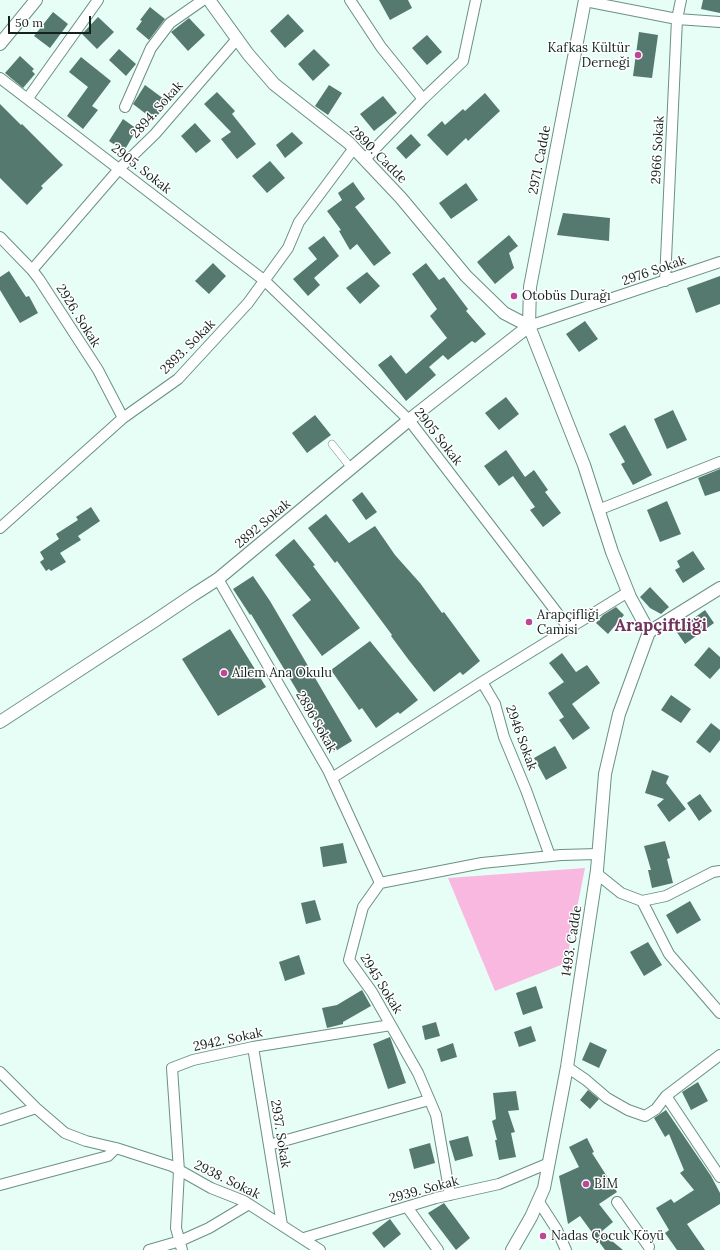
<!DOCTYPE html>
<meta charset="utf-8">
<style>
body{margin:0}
#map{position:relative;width:720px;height:1250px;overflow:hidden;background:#e6fef5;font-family:Lora,serif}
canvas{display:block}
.scale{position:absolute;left:8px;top:16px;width:83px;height:18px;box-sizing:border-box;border:2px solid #13221e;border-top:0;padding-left:5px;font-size:12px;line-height:14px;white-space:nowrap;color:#13221e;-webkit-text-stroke:3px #fff;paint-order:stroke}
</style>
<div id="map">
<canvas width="720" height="1250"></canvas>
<div class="scale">50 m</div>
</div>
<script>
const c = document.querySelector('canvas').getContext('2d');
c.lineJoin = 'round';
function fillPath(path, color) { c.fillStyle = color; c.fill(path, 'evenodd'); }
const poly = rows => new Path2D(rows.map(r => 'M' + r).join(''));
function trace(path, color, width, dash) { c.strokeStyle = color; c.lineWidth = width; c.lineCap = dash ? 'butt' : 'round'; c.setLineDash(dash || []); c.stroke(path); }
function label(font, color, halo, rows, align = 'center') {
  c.font = font + ' Lora,serif'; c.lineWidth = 3; c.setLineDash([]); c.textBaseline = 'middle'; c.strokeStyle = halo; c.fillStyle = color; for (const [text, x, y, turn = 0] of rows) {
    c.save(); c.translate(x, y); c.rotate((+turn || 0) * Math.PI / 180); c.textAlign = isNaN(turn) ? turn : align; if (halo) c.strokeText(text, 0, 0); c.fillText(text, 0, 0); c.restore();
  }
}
fillPath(poly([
 [585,868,566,963,495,991,448,878]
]), '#f8b8df');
fillPath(poly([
 [379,0,408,0,412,8,390,20],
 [703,0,720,0,720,13,701,9],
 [150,7,165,19,149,40,136,29,142,21,140,20],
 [53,12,68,24,50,48,34,36],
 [288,14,304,31,285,48,270,31],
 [98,17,114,32,97,49,82,34],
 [189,18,205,35,188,51,171,32],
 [639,32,658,35,652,78,633,76],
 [427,35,442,52,427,65,412,48],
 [119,49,136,64,126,76,109,60],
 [314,49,330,65,313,81,298,64],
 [20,56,34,69,32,71,35,74,23,88,5,73],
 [81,57,111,81,92,106,98,110,83,129,67,116,88,87,69,72],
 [145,85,168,102,154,120,133,104],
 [329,85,342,93,328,115,315,106],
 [217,92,235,111,232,114,256,144,237,159,221,139,231,132,204,104],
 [485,93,500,111,468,141,466,138,447,156,427,135,442,121,445,125,463,109,465,111],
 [383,96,397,113,374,131,360,114],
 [0,104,21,125,22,124,63,165,41,186,43,188,27,205,0,178],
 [123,119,137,129,124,151,109,141],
 [195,123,211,141,196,153,181,136],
 [292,132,303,143,285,158,276,145],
 [411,134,421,145,406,159,396,148],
 [270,161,285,178,267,193,252,176],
 [353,182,365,199,355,207,391,253,374,266,357,244,350,250,339,231,341,230,327,211,342,200,338,193],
 [466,183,478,200,451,219,439,203],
 [563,213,610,218,609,241,557,235],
 [509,235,518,246,509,253,514,268,495,284,477,262],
 [324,236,339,256,314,278,320,285,308,296,293,279,317,259,308,248],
 [213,263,226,276,209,294,195,281],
 [426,263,439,280,444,277,468,309,466,311,486,334,475,343,472,341,448,360,443,355,429,367,436,375,406,401,378,365,391,355,406,374,447,338,430,316,437,309,412,274],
 [9,271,26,297,29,296,38,313,20,323,0,290,0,277],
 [367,272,380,286,360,304,346,288],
 [720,276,720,304,696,313,687,288],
 [585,321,598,339,579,352,566,334],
 [506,397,519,414,499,430,485,413],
 [673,410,687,440,667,449,654,419],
 [315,415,331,435,307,453,292,433],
 [625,425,652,475,633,485,621,464,625,462,609,434],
 [506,450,525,477,534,470,548,490,545,492,561,513,543,527,530,510,535,507,513,476,499,486,484,466],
 [720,469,720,491,705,496,698,478],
 [362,492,377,512,366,520,352,500],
 [667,501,681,534,660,542,647,510],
 [91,507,100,521,78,536,81,540,60,553,66,562,51,571,49,569,46,571,40,562,44,559,40,552,59,539,56,534,78,520,76,517],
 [326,514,349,543,375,526,395,555,420,583,442,613,444,612,480,661,463,675,460,672,434,692,408,659,391,636,392,635,337,561,335,563,308,528],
 [294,539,315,565,313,566,360,628,322,656,292,615,311,600,275,555],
 [693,551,705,569,683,583,675,570,680,567,677,561],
 [253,576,270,601,352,741,334,752,251,614,250,615,233,589],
 [650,587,669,607,661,614,650,608,640,597],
 [616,607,624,615,608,634,596,623,603,615],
 [705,610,714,623,685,644,676,631],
 [230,629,266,687,218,716,182,659],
 [370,641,418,700,400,714,398,712,376,728,362,708,359,710,331,670],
 [709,647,720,657,720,668,710,679,694,665],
 [562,653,576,672,587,665,600,683,572,704,590,728,573,740,559,720,564,717,548,693,564,682,549,663],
 [671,695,691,709,681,723,661,710],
 [711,723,720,730,720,740,710,753,696,742],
 [555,746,567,768,546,780,534,758],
 [652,770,669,776,666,783,686,809,669,822,657,805,664,799,645,793],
 [700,794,712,811,699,821,687,803],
 [665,841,670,858,667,859,673,883,652,888,648,870,651,870,644,846],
 [343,843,347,863,323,867,320,847],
 [315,900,321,920,306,924,301,903],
 [690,901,701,920,677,934,666,915],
 [648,942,662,965,644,976,630,952],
 [299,955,305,974,285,981,279,962],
 [536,986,543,1008,523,1015,516,993],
 [362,990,371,1006,343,1022,343,1024,327,1028,322,1008,337,1005],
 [436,1022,440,1036,425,1040,422,1026],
 [531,1026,536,1041,519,1047,514,1032],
 [390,1037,406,1083,388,1089,373,1044],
 [590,1042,607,1050,599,1068,582,1060],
 [453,1043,457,1057,441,1062,437,1049],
 [698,1082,708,1101,691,1110,682,1092],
 [588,1090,599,1099,590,1109,580,1100],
 [516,1091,519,1110,508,1111,515,1132,511,1133,516,1157,499,1160,495,1140,497,1140,492,1121,496,1119,493,1093],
 [666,1110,711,1176,720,1193,720,1204,687,1224,705,1250,677,1250,665,1233,669,1230,656,1208,671,1199,674,1203,694,1190,680,1173,684,1170,669,1134,665,1137,654,1118],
 [468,1136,473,1156,455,1161,449,1141],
 [587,1138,594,1152,592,1153,617,1192,599,1204,613,1222,601,1232,623,1250,605,1250,580,1216,568,1224,559,1176,579,1167,569,1147],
 [430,1143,435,1163,414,1169,409,1149],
 [444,1203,470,1238,456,1250,428,1213],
 [390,1219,401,1234,384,1248,372,1233]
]), '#55796e');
const pedestrian = poly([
 [332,444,351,468]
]);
const minor = poly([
 [350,0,381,47,423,99],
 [585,1,677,19,681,0],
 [0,78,265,281,409,420,568,627],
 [28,98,98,0],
 [125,107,151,48,170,23,203,0],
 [365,159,423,99,463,61,476,0],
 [0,237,32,270,39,279,98,370,123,418],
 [32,270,120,168,155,134,237,39],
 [665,281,677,19,720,22],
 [529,326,720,262],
 [598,510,720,462],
 [0,528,123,418,178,379,248,303,288,248,299,222,354,148],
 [218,579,328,770,380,883],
 [332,778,482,682],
 [550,856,526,790,504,737,495,704,482,682,628,592],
 [596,873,621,893,642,901,666,896,713,872,720,871],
 [642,901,669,954,720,1013],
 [253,1047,282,1225],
 [567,1067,586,1080,607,1098,628,1110,645,1116,656,1109,666,1096,720,1177],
 [0,1072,36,1108,65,1133,86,1141,116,1148,172,1166,211,1188,244,1201,320,1250],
 [666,1096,720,1055],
 [0,1120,36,1108],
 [269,1145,429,1100],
 [0,1185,108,1156,116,1148],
 [450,1195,436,1115,418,1073,372,992,349,960,363,907,380,883,482,863,561,855,598,854],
 [539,1202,557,1230,566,1250],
 [617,1202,649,1247],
 [407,1207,438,1250],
 [304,1238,436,1198,499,1184,549,1163],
 [149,1250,180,1241,209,1228,249,1204],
 [182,1250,176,1228,179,1171,172,1068,193,1060,253,1047,391,1025]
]);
const tertiary = poly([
 [209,0,248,54,274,84,349,143,401,198,466,276,504,313,529,326],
 [585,0,530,287,529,326,584,465,612,552,630,597,649,632],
 [0,44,36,0],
 [649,632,720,588],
 [0,722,153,622,193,595,218,579,409,420,529,326],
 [512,1250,531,1217,544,1188,567,1067,597,870,605,774,619,714,649,632]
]);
trace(pedestrian, '#6b9084', 8);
trace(minor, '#6b9084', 12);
trace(tertiary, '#6b9084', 14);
trace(pedestrian, '#fff', 7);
trace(minor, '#fff', 10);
trace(tertiary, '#fff', 12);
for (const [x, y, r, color] of [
 [638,55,4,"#be4599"],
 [514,296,4,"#be4599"],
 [529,622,4,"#be4599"],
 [224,673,4,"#be4599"],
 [586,1184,4,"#be4599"],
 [543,1236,4,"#be4599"]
]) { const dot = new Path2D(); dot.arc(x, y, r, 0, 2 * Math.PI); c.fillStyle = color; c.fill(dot); trace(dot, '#fff', 1.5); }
label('13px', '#13221e', '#fff', [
 ["Kafkas Kültür",630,48,"right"],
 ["Derneği",630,63,"right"],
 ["Otobüs Durağı",522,296],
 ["Arapçifliği",537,615],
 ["Camisi",537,630],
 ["Ailem Ana Okulu",232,673],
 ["BİM",594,1184],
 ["Nadas Çocuk Köyü",551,1236]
], 'left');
label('13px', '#13221e', '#fff', [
 ["2894. Sokak",157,110,-48],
 ["2966 Sokak",658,150,-87],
 ["2890. Cadde",378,155,45],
 ["2971. Cadde",540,160,-79],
 ["2905. Sokak",141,169,38],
 ["2976 Sokak",654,271,-19],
 ["2926. Sokak",78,316,58],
 ["2893. Sokak",188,347,-45],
 ["2905 Sokak",438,437,52],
 ["2892 Sokak",263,524,-40],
 ["2896 Sokak",316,722,60],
 ["2946 Sokak",521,738,70],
 ["1493. Cadde",572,941,-81],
 ["2945 Sokak",381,984,58],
 ["2942. Sokak",228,1040,-12],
 ["2937. Sokak",280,1134,81],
 ["2938. Sokak",227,1180,26],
 ["2939. Sokak",424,1190,-15]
]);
label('bold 17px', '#70345c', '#fff', [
 ["Arapçiftliği",661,626]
]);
</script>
